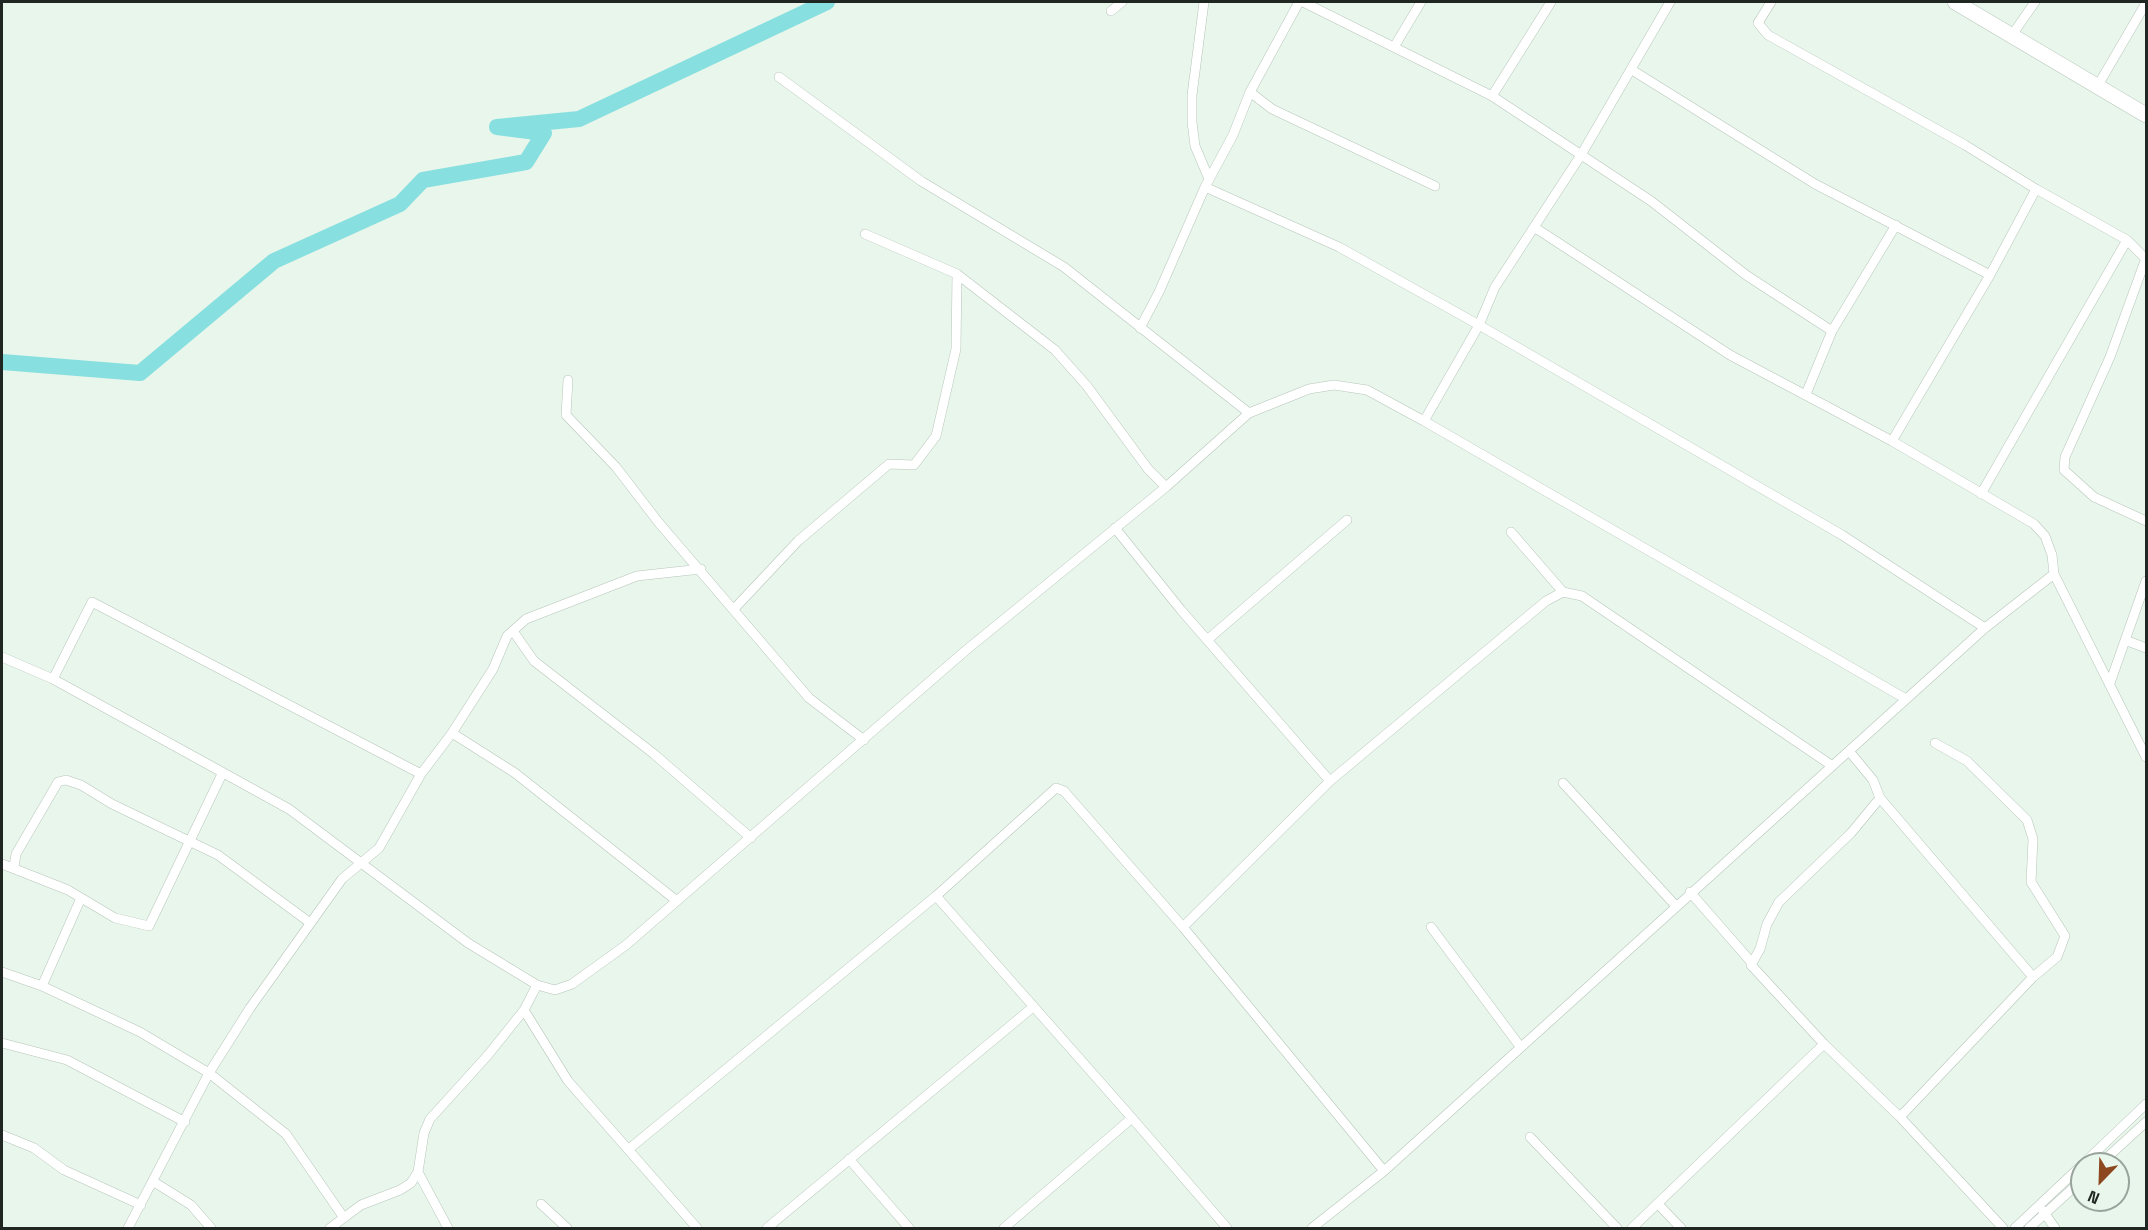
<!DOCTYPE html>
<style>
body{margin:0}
#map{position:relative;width:2148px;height:1230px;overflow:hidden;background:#e8f6eb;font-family:"Space Grotesk",sans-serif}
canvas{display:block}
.frame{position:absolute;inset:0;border:3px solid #202622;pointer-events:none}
.north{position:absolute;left:2070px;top:1152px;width:60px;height:60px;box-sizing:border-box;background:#e8f6eb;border:2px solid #98a39b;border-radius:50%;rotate:203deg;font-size:16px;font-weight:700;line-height:24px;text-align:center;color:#202622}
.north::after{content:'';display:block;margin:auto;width:21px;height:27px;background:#8e4820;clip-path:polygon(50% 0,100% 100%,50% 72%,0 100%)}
</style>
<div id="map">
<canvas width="2148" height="1230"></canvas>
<div class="frame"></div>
<div class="north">N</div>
</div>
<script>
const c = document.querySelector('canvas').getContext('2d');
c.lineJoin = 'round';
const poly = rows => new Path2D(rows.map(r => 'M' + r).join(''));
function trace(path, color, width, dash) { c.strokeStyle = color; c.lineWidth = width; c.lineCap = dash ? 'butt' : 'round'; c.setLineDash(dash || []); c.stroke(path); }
trace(poly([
 [2,362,140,373,274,261,400,204,423,180,526,162,544,133,497,127,579,119,827,2]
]), '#88dfe0', 16);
const minor = poly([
 [1204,2,1192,95,1192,122,1195,146,1209,179],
 [1303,2,1492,96,1651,201,1746,275,1832,331],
 [1771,2,1758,23,1768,35,1965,145,2036,189,2127,240,2146,259],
 [1111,11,1122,2],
 [2012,35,2035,2],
 [1394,47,1421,2],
 [1632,70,1815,184,1990,275],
 [779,77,921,181,1064,267,1249,413],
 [2097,87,2146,3],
 [1250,92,1272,109,1435,186],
 [1492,96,1551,2],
 [1205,187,1339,247,1479,325,1842,535,1985,628],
 [1534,227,1730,355,1892,441,2034,524,2045,536,2052,555,2054,574],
 [865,234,957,274,1055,350,1087,386,1148,469,1166,487],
 [2146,258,2110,357,2065,457,2064,470,2094,497,2146,521],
 [1140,328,1159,292,1205,187,1233,135,1250,92,1299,2],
 [568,380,566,415,616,467,659,523,809,698,864,740],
 [1806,394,1832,331,1896,225],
 [1424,421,1479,325,1495,287,1581,155,1670,2],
 [1892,441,1990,275,2036,189],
 [1981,494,2127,240],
 [1115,528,1181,610,1330,781],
 [1511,532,1563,592],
 [734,609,798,541,889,464,914,465,936,436,956,349,957,274],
 [513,631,534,661,654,754,751,838],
 [1207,640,1347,520],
 [2125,640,2146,648],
 [2,657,53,679,92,602,421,774],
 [53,679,289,809,468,943,537,985,555,990,572,984,626,945,965,651,1166,487,1249,413,1309,389,1334,385,1367,390,1424,421,1906,699],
 [2110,683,2146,581],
 [452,733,515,773,677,901],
 [1849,751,1873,780,1880,798,2033,977],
 [1563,783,1675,905],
 [1880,798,1851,833,1779,902,1767,924,1760,949,1751,965,1824,1044,1900,1117,2003,1228],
 [2,864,68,890,115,918,149,926,222,774],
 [14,867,16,854,58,782,66,780,81,785,112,804,218,855,309,922],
 [1690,892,1752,963],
 [936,896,1132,1118,1227,1228],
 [1183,927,1330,781,1546,601,1563,592,1582,596,1831,765],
 [1431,927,1519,1045],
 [2,972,42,986,140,1032,209,1073,286,1134,344,1218],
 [42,986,81,898],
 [524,1010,568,1081,697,1228],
 [2,1043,67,1060,185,1122],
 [1900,1117,2033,977,2057,957,2065,936,2031,882,2033,839,2027,820,1967,761,1935,743],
 [2,1135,34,1148,64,1170,141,1205],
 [1530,1137,1617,1228],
 [629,1149,936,896,1056,788,1064,791,1183,927,1384,1171],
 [849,1159,909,1228],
 [2083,1164,2146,1104],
 [2100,1164,2146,1122],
 [418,1172,448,1228],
 [154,1182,191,1205,211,1228],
 [541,1204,567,1228],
 [1658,1204,1681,1228],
 [2043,1211,2055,1228],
 [128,1228,209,1073,250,1008,342,879,379,848,421,774,452,733,493,669,507,636,526,619,637,576,701,569],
 [330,1228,361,1205,400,1190,411,1183,418,1172,424,1133,430,1119,488,1055,524,1010,537,985],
 [767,1228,1033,1007],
 [1004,1228,1132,1118],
 [1312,1228,1384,1171,1985,628,2054,574,2146,757],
 [1632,1228,1824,1044],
 [2015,1228,2082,1165],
 [2029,1228,2082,1180]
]);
const primary = poly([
 [1955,2,2146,115]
]);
trace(minor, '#b7c5ba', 10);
trace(primary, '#b7c5ba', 16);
trace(minor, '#fff', 9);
trace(primary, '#fff', 15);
</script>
